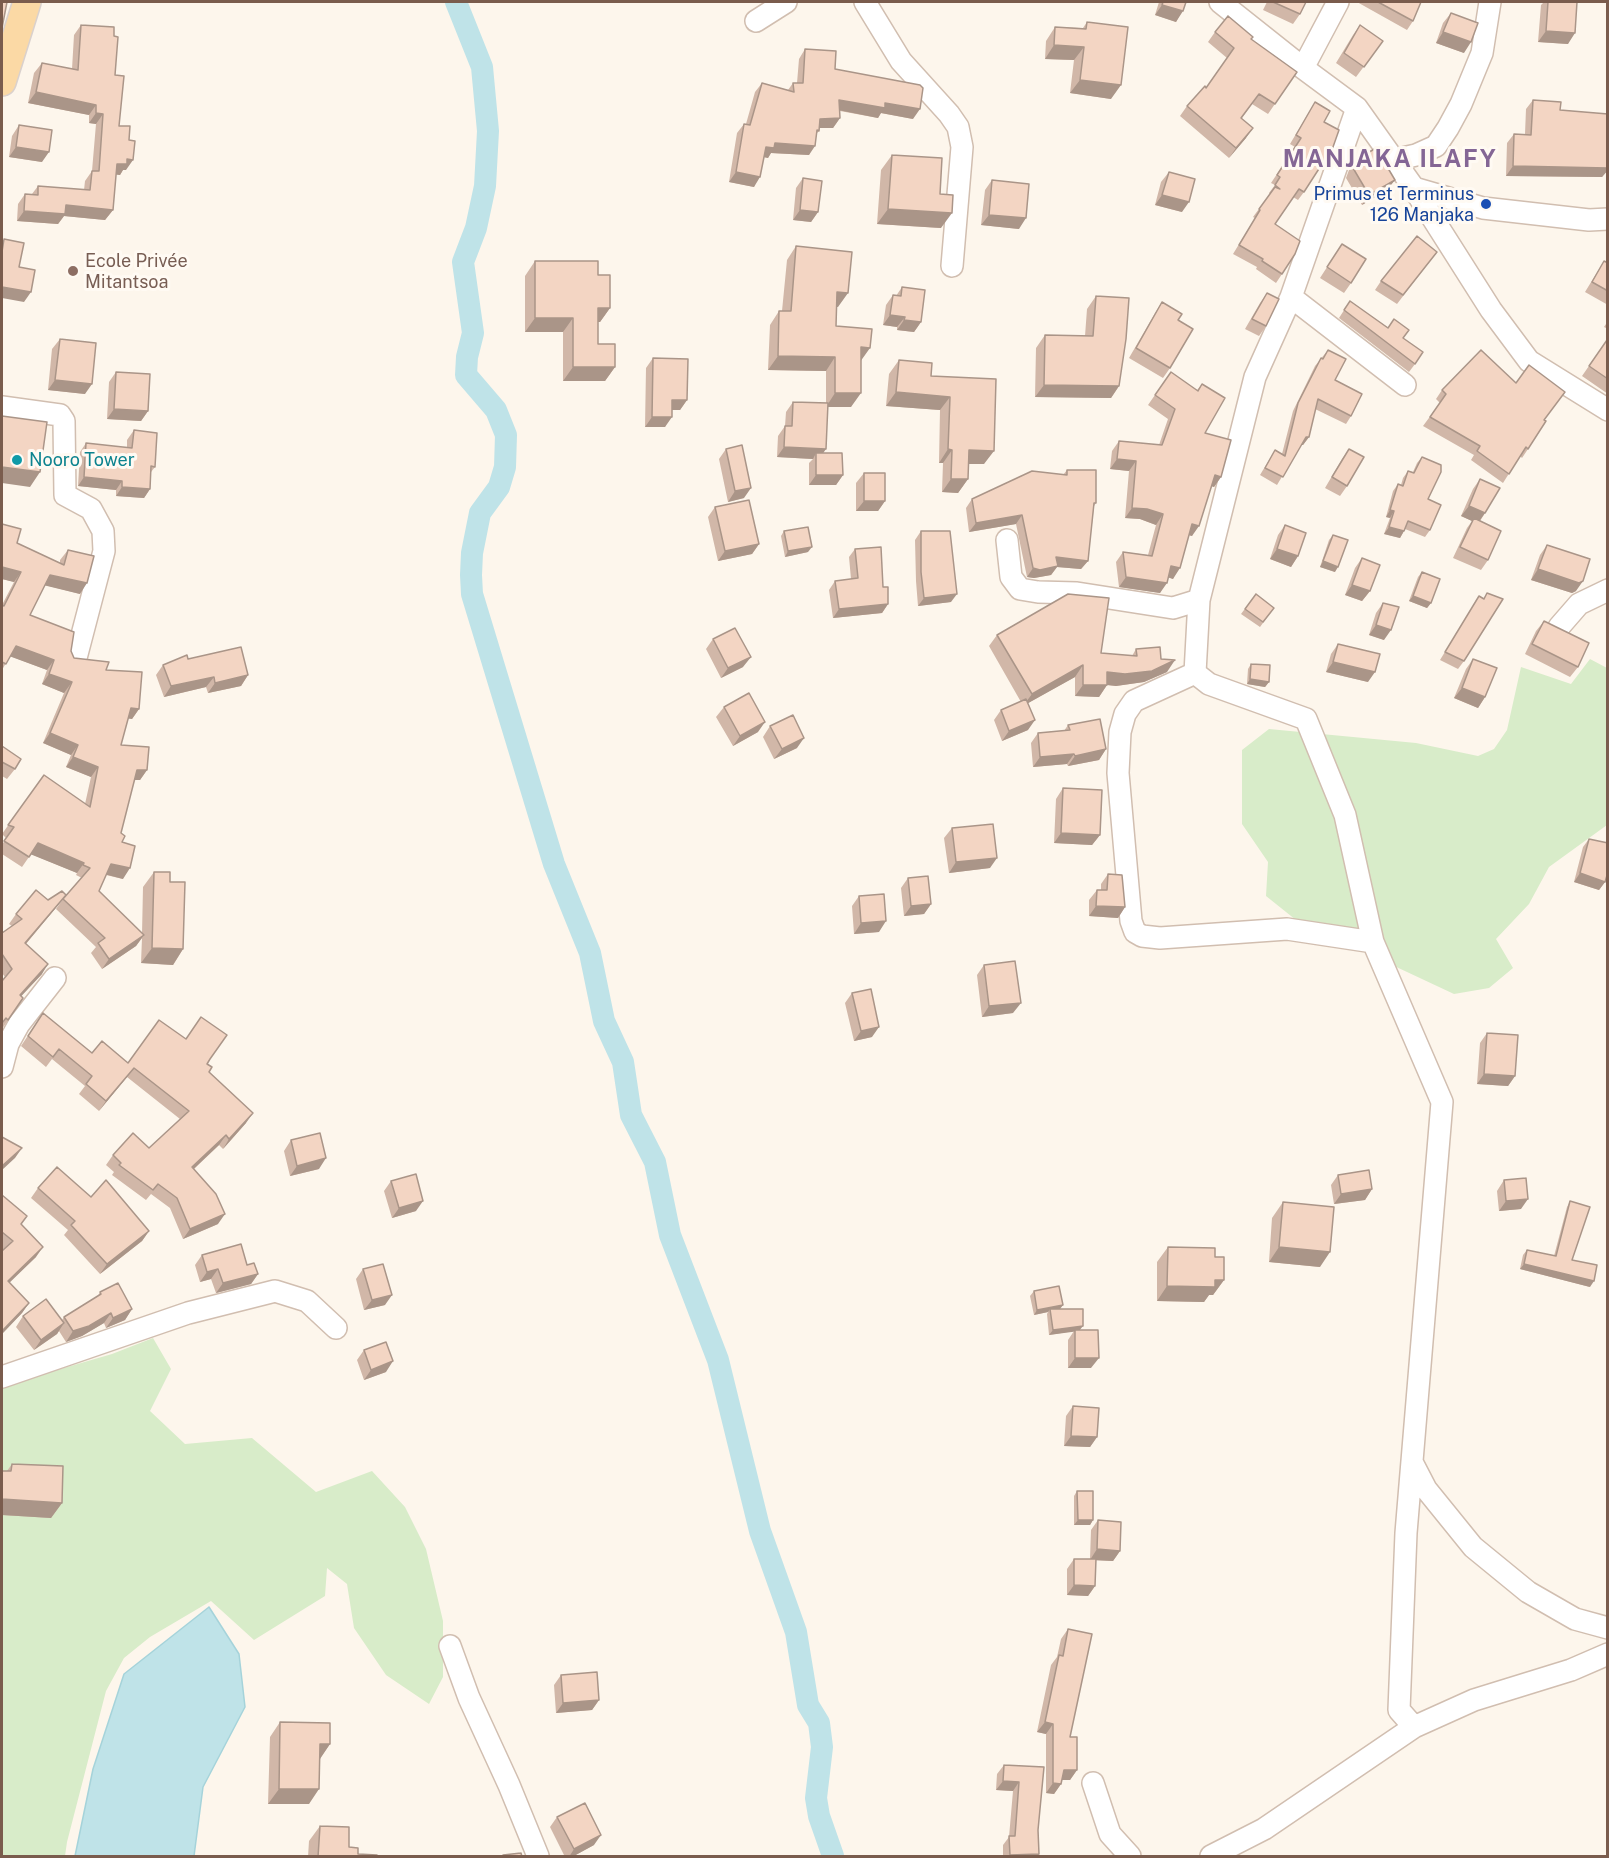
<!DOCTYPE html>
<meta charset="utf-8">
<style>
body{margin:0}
#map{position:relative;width:1609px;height:1858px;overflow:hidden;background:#fdf6ec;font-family:"Public Sans",sans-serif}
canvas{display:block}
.frame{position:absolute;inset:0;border:3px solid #7a5c4d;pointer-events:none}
</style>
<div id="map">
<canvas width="1609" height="1858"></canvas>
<div class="frame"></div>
</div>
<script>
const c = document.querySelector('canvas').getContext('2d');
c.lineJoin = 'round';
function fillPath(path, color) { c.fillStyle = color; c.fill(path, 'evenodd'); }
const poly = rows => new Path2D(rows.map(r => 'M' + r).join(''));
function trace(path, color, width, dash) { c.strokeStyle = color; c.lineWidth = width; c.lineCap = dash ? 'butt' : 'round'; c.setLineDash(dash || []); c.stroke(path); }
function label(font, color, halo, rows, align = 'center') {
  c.font = font + ' "Public Sans",sans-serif'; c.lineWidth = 6; c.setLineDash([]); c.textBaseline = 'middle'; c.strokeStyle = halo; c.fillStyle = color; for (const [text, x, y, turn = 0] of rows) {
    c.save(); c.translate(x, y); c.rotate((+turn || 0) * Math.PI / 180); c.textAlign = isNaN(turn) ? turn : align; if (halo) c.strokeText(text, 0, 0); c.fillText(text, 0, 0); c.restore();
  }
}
fillPath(poly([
 [1590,659,1607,668,1607,825,1549,867,1529,904,1496,939,1513,968,1489,988,1454,994,1296,920,1266,896,1268,862,1242,824,1242,750,1269,729,1416,743,1478,756,1494,749,1507,730,1521,667,1571,684],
 [153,1338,171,1369,150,1411,185,1444,252,1438,316,1492,372,1471,405,1507,426,1549,443,1621,443,1677,429,1704,386,1675,354,1628,347,1584,327,1568,325,1596,254,1640,211,1601,150,1637,124,1658,106,1691,67,1842,65,1856,2,1856,2,1386,112,1354]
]), '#d8ecc9');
const water = poly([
 [209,1607,239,1654,245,1707,203,1787,194,1856,75,1856,93,1769,124,1674,209,1607]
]);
fillPath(water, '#bfe3e8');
trace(water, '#a5d3da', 1.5);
trace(poly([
 [456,2,482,67,488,131,485,186,476,228,463,262,473,333,467,357,466,375,496,410,506,435,505,467,499,487,480,513,472,553,471,575,472,594,554,864,590,953,604,1021,623,1062,631,1115,655,1162,670,1235,718,1360,760,1531,796,1632,808,1705,819,1723,822,1747,816,1798,819,1816,833,1856]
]), '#bfe3e8', 22);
const minor = poly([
 [865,2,901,61,949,114,958,127,962,147,952,266],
 [1220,2,1303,68,1357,108,1411,184,1491,310,1529,361,1608,410],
 [756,21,786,2],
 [1303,68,1338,2],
 [1394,160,1416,155,1436,146,1448,128,1461,104,1482,53,1490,2],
 [1414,188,1483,208,1589,220,1608,219],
 [1291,297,1405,385],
 [2,407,60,415,64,421,65,495,91,509,103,531,104,551,76,658],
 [1007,540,1011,577,1020,589,1038,592,1077,593,1173,608,1199,600,1255,377,1291,297,1357,108],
 [1199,600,1195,673,1209,684,1306,719,1345,815,1373,942,1442,1102,1406,1533,1399,1710,1414,1727],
 [1559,627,1579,604,1608,590],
 [1195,673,1134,701,1125,714,1120,732,1118,773,1131,921,1135,932,1142,936,1160,938,1287,929,1373,942],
 [2,1067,8,1044,19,1024,55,978],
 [2,1377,188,1313,275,1291,307,1301,336,1328],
 [1412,1462,1426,1489,1473,1547,1528,1592,1575,1619,1608,1628],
 [450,1646,469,1698,509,1785,538,1856],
 [1093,1783,1110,1834,1130,1856],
 [1211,1856,1264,1829,1414,1727,1474,1700,1571,1670,1608,1654]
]);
const major = poly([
 [2,82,27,2]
]);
trace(minor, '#d1beb0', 24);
trace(major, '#dad1cd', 30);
trace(minor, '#fff', 21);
trace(major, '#fbd9a5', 27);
fillPath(poly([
 [1159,2,1186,2,1176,22,1155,15],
 [1267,2,1306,2,1300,14,1293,24,1263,10],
 [1357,2,1421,2,1413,21,1407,30],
 [1544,2,1577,2,1568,44,1538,42,1541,5],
 [1451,13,1464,53,1436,43,1443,23],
 [1087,22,1111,99,1070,93,1074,60,1045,59,1046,41,1055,27,1083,28],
 [81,25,114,36,115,75,119,126,126,170,123,170,120,175,116,174,113,210,105,220,64,216,58,224,17,221,18,204,25,194,32,194,38,186,84,190,85,181,92,171,96,124,89,123,89,115,28,103,34,73,42,63,72,69,74,35],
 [1360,25,1383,41,1356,77,1336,63,1353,35],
 [1215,32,1251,39,1297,72,1268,114,1252,104,1242,118,1246,138,1229,158,1180,116,1187,106,1206,88,1227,58,1208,42],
 [805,49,913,119,881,113,878,118,840,111,840,118,833,128,819,128,819,131,816,134,809,155,771,153,768,158,764,157,754,187,729,182,737,133,744,124,746,124,755,92,762,83,788,90,793,83,797,83,799,59],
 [1533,100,1560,110,1608,114,1608,170,1602,177,1506,176,1507,143,1514,134,1525,134,1526,109],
 [1315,102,1324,122,1304,192,1298,200,1293,197,1275,224,1282,274,1276,283,1256,269,1257,267,1233,254,1255,218,1253,217,1270,194,1269,193,1275,185,1271,183,1295,147,1290,144],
 [19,125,42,162,9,157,12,136],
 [892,155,940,194,941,228,877,224,881,170],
 [1356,160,1387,190,1362,205,1346,178,1349,170],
 [1169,172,1182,212,1155,205,1161,182],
 [803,178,818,212,811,222,793,220,796,188],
 [992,180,1019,229,981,225,985,190],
 [1342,244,1351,283,1344,293,1320,278],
 [796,246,838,307,836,307,836,326,861,361,851,407,828,407,823,453,843,475,836,485,809,485,809,463,813,459,777,457,778,436,785,426,786,412,793,402,826,403,826,371,768,370,770,325,779,311,782,311,787,260],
 [1437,252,1397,304,1375,290,1381,281],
 [535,261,598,275,610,308,600,322,598,322,598,344,615,367,605,381,563,381,563,332,525,332,525,276],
 [1604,261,1608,263,1608,305,1585,292],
 [902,287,921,322,914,332,897,330,897,327,883,325,886,305,893,295,896,296],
 [1267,293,1266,326,1259,336,1245,329,1260,303],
 [1096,296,1119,386,1111,398,1035,397,1036,348,1045,335,1085,336,1087,309],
 [1350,301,1403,338,1415,364,1409,372,1339,318],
 [1162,302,1178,320,1170,368,1163,378,1129,358,1155,313],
 [1608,321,1608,329,1604,327],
 [60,339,85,394,48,390,52,349],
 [1607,340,1608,340,1608,394,1582,376],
 [1328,350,1335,380,1351,416,1346,424,1315,409,1309,437,1303,445,1301,445,1277,485,1260,475,1275,450,1282,454,1293,411,1315,366],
 [653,358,687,400,680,410,672,410,665,427,645,427,646,368],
 [899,360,931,376,996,379,984,464,968,464,968,479,958,493,942,492,943,463,939,463,940,410,886,406,889,374],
 [116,372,148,411,141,421,107,419,109,382],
 [1171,372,1197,390,1202,384,1205,433,1221,477,1214,487,1212,486,1192,536,1189,535,1173,579,1168,577,1160,593,1119,587,1116,562,1123,552,1148,555,1156,525,1140,519,1125,518,1129,471,1110,469,1112,451,1119,441,1159,445,1168,419,1148,405],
 [1442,390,1544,420,1528,449,1522,458,1520,456,1503,483,1471,460,1474,455,1423,426,1440,403,1436,399],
 [134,430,155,467,151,472,150,489,144,498,116,496,116,490,78,486,80,452,86,443,127,448,127,440],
 [726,449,744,498,728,502,719,459],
 [1349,449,1347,486,1340,496,1325,488,1342,459],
 [1422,457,1428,499,1430,530,1425,537,1405,529,1400,538,1384,534,1390,518,1386,517,1393,491,1398,484,1401,485,1403,478,1408,471,1413,472,1417,463],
 [1067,470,1096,503,1094,506,1088,561,1081,569,1057,567,1051,575,1034,578,1027,577,1016,524,969,532,966,508,972,499,1063,475],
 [864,473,885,501,878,511,856,511,856,483],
 [1480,479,1485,513,1480,521,1488,560,1481,570,1453,558,1467,528,1472,521,1461,516,1473,489],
 [715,507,759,544,752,554,718,561,708,517],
 [2,524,17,543,60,563,60,560,68,550,80,594,45,585,30,615,71,651,74,658,106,670,139,709,132,719,128,718,121,745,147,770,140,780,134,780,121,833,123,879,106,875,99,891,142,934,143,887,154,872,170,882,183,949,173,965,141,963,142,938,136,946,102,969,91,953,96,947,56,909,63,899,82,878,76,875,77,873,31,854,22,867,2,854,2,845,6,838,2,834,44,775,85,804,91,777,66,767,71,755,43,743,64,693,42,684,47,670,10,656,2,670,2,605,14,582,2,579],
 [1285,525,1298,556,1291,567,1270,559,1278,535],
 [784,531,808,552,785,557,781,536],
 [921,531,951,602,918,606,916,581,915,540],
 [1333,535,1335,572,1320,567,1329,540],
 [1547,545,1576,591,1572,593,1531,580,1540,555],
 [855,549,883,587,888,604,882,613,833,618,829,590,835,581,851,579,849,557],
 [1362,558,1370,591,1362,601,1345,595,1355,568],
 [1422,572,1431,603,1427,608,1409,601,1418,577],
 [1487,593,1464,661,1458,669,1440,660,1479,596,1483,599],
 [1256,594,1274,608,1260,627,1241,614],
 [1383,603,1384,640,1369,635,1376,613],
 [1544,621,1578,667,1570,677,1525,654,1536,631],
 [997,635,1101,653,1132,656,1136,649,1161,659,1167,672,1144,682,1116,686,1107,685,1099,697,1075,696,1075,677,1028,703,1028,730,1002,741,994,720,1001,710,1021,702,989,646],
 [713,639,743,667,721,678,706,649],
 [1338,644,1368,682,1326,672,1331,654],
 [188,659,248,675,241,686,208,693,206,687,164,697,156,675,163,665],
 [1473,659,1485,697,1478,708,1454,698,1466,669],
 [1251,664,1269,682,1265,687,1247,684,1248,669],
 [724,707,758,732,733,746,716,717],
 [1068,725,1106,749,1099,760,1068,766,1067,764,1033,767,1031,743,1038,733,1064,731],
 [770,726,797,748,774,759,763,737],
 [2,746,15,769,7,779,2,776],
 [1063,788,1100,835,1092,845,1054,843,1056,799],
 [952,828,990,868,949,873,944,838],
 [1589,839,1605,882,1599,890,1574,882,1583,847],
 [1108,874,1125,907,1118,918,1089,916,1089,900,1097,890,1101,890,1101,884],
 [908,878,931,904,924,914,904,916,901,888],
 [859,896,879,932,854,934,852,906],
 [48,900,59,904,26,944,42,974,21,996,23,998,2,1029,2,981,5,977,2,973,2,933,12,926,9,924,16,914],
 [984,965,1013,1013,982,1017,977,975],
 [852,993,872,1037,854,1041,845,1003],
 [43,1013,92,1053,128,1063,210,1060,207,1064,209,1072,246,1123,223,1149,219,1145,194,1169,218,1224,183,1239,170,1208,151,1194,146,1200,112,1175,114,1172,106,1165,113,1155,149,1148,180,1119,127,1077,99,1111,79,1094,85,1086,52,1059,46,1067,21,1046],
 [1487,1033,1515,1076,1508,1086,1477,1084,1480,1043],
 [291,1140,319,1169,290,1176,284,1151],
 [1338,1175,1372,1189,1365,1200,1334,1204,1331,1185],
 [1504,1180,1521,1209,1499,1211,1497,1191],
 [391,1181,416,1211,392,1218,384,1191],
 [38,1188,91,1197,149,1231,142,1241,100,1274,64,1235,68,1230,31,1198],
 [2,1195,21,1225,36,1257,9,1282,29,1303,22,1313,2,1334,3,1249,2,1248],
 [1570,1201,1572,1260,1590,1287,1520,1269,1523,1255,1527,1250,1554,1256,1567,1207],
 [1283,1202,1320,1267,1269,1262,1272,1218],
 [1168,1247,1215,1257,1224,1280,1213,1295,1209,1295,1204,1302,1157,1301,1157,1262],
 [202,1255,247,1265,258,1274,251,1284,216,1293,211,1279,200,1282,195,1265],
 [363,1269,385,1305,364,1310,356,1279],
 [1034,1291,1063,1305,1060,1309,1080,1330,1091,1368,1068,1368,1068,1340,1074,1331,1049,1335,1047,1314,1048,1312,1034,1315,1030,1296],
 [100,1292,132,1309,125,1320,106,1328,104,1323,82,1336,66,1342,59,1331,57,1334,34,1350,16,1327,23,1316,62,1320,64,1317,98,1296],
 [364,1350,386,1372,364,1380,357,1360],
 [1073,1406,1097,1437,1090,1447,1064,1446,1066,1416],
 [12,1464,62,1503,51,1518,2,1515,2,1471,7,1471],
 [1077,1491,1093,1520,1090,1525,1074,1525,1074,1496],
 [1098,1520,1120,1551,1113,1561,1096,1560,1095,1586,1088,1596,1067,1595,1067,1569,1074,1559,1090,1559,1091,1530],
 [1068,1629,1070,1737,1077,1770,1070,1780,1061,1780,1061,1784,1054,1794,1046,1793,1046,1734,1037,1732,1051,1665,1057,1657,1061,1639],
 [561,1675,599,1700,592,1710,556,1713,554,1685],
 [280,1722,330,1744,320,1758,309,1804,268,1804,270,1737],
 [1004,1765,1044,1767,1038,1830,1039,1854,1037,1857,1003,1857,1003,1845,1009,1837,1013,1791,996,1790,997,1774],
 [557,1817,594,1845,572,1857,565,1857,550,1827],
 [320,1826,358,1854,377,1857,308,1857,309,1841]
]), '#d1b7a8');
fillPath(poly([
 [1162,5,1183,11,1176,22,1155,15],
 [1546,31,1575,33,1568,44,1538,42],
 [1443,32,1471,42,1464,53,1436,43],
 [1054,45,1084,47,1074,60,1045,59],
 [1080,80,1121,85,1111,99,1070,93],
 [36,92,96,105,89,115,28,103],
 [839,100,885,103,920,109,913,119,881,113,878,118,833,109],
 [96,113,103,114,96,124,89,123],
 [840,118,833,128,813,128,820,119],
 [1253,128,1246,138,1229,158,1236,148],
 [775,143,815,146,809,155,771,153,768,158,759,156,766,147],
 [16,147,49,152,42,162,9,157],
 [127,159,133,160,126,170,123,170,120,175,110,174,117,164],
 [1513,166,1608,168,1608,170,1602,177,1506,176],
 [736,172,760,177,754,187,729,182],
 [1395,180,1387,190,1362,205,1369,195],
 [1162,195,1189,202,1182,212,1155,205],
 [66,205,113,210,105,220,64,216,58,224,17,221,24,211],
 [888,209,952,213,941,228,877,224],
 [800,210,818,212,811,222,793,220],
 [989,215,1026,218,1019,229,981,225],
 [2,287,31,292,24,302,2,298],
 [837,292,848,293,838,307,827,306],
 [598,308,610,308,600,322,588,322],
 [890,315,905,317,897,327,883,325],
 [535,318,573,318,563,332,525,332],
 [904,320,921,322,914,332,897,330],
 [861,347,870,348,860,362],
 [778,356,835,357,826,371,768,370],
 [573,367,615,367,605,381,563,381],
 [55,380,92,384,85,394,48,390],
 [1044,385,1119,386,1111,398,1035,397],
 [896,392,950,397,940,410,886,406],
 [835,393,861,393,851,407,826,407],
 [672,400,687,400,680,410,665,410],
 [114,409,148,411,141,421,107,419],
 [652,417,672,417,665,427,645,427],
 [1306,437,1309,437,1303,445,1301,445],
 [784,447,826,449,819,459,816,453,813,459,777,457],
 [948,449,952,450,943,463,939,463],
 [969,450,994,451,984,464,959,464],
 [1117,459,1136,461,1129,471,1110,469],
 [2,467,40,472,30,487,2,483],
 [816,475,843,475,836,485,809,485],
 [1215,475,1221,477,1214,487,1208,485],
 [84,477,122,481,116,490,78,486],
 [951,479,968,479,958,493,942,492],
 [122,487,150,489,144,498,116,496],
 [751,488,744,498,728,502,735,491],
 [864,501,885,501,878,511,856,511],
 [1469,506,1485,513,1478,523,1474,518,1472,521,1461,516],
 [1132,508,1147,509,1163,514,1156,525,1140,519,1125,518],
 [1390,510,1394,511,1390,518,1386,517],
 [1022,515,1016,524,969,532,976,523],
 [1192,524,1199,526,1192,536,1185,534],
 [1389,527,1404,531,1400,538,1384,534],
 [759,544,752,554,718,561,725,551],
 [812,547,808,552,785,557,788,551],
 [1277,549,1298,556,1291,567,1270,559],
 [1056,557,1088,561,1081,569,1057,567,1051,575,1034,578,1027,577,1033,568],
 [1323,561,1338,567,1335,572,1320,567],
 [1171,566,1180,568,1173,579,1164,576],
 [2,567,21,572,14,582,2,579],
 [1538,569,1583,581,1576,591,1572,593,1531,580],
 [50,575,87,583,80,594,43,585],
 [1126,577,1167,583,1160,593,1119,587],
 [1352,585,1370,591,1362,601,1345,595],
 [957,594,951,602,918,606,924,598],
 [1413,596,1431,603,1427,608,1409,601],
 [888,604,882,613,833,618,839,609],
 [1376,625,1391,630,1384,640,1369,635],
 [16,646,54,660,47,670,9,656],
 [751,657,743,667,721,678,728,668],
 [1175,660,1167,672,1144,682,1116,686,1099,684,1107,672],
 [1333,662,1375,672,1368,682,1326,672],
 [1083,665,1075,677,1023,706,1032,694],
 [49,674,72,682,64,693,42,684],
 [248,675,241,686,208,693,215,683],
 [214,677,206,687,164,697,171,686],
 [1250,679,1269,682,1265,687,1247,684],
 [1083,685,1107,685,1099,697,1075,696],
 [1462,688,1485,697,1478,708,1454,698],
 [131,708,139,709,132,719,124,718],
 [1035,720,1028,730,1002,741,1009,731],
 [765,722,758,732,733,746,740,736],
 [50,733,78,745,71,755,43,743],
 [804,738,797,748,774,759,782,749],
 [1106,749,1099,760,1068,766,1075,756],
 [1074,754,1067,764,1033,767,1040,757],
 [73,757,98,767,91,777,66,767],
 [137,770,147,770,140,780,130,780],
 [1061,833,1100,835,1092,845,1054,843],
 [38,843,84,863,77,873,30,854],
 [997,858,990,868,949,873,956,862],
 [111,864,130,868,123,879,104,874],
 [1580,873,1605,882,1599,890,1574,882],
 [66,895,59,904,18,953,25,943],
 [931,904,924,914,904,916,911,906],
 [1096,906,1125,907,1118,918,1089,916],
 [886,921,879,932,854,934,861,923],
 [144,935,136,946,102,969,109,959],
 [152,948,183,949,173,965,141,963],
 [48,964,42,974,13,1005,20,995],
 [1021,1003,1013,1013,982,1017,989,1006],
 [879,1027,872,1037,854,1041,861,1031],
 [134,1068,127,1077,99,1111,106,1101],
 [1484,1074,1515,1076,1508,1086,1477,1084],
 [253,1113,246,1123,223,1149,229,1139],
 [226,1135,219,1145,185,1177,192,1167],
 [22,1148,15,1158,2,1170,2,1166],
 [326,1158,319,1169,290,1176,297,1166],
 [1372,1189,1365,1200,1334,1204,1341,1194],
 [1528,1199,1521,1209,1499,1211,1506,1201],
 [423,1201,416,1211,392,1218,399,1208],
 [225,1214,218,1224,183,1239,190,1229],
 [149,1231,142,1241,100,1274,107,1264],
 [43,1247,36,1257,2,1290,8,1281],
 [1279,1247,1330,1252,1320,1267,1269,1262],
 [1524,1264,1594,1281,1590,1287,1520,1269],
 [218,1269,211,1279,200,1282,207,1272],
 [258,1274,251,1284,216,1293,223,1283],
 [1215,1280,1224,1280,1213,1295,1209,1295,1204,1302,1157,1301,1167,1286],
 [392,1295,385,1305,364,1310,372,1300],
 [29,1303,22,1313,2,1334,2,1331],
 [1063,1305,1059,1310,1050,1309,1048,1312,1034,1315,1037,1310],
 [132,1309,125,1320,106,1328,113,1318],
 [111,1313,104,1323,82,1336,66,1342,73,1331],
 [64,1323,57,1334,34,1350,41,1340],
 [1083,1326,1079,1331,1049,1335,1053,1330],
 [1075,1358,1099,1358,1091,1368,1068,1368],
 [393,1361,386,1372,364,1380,371,1370],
 [1071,1436,1097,1437,1090,1447,1064,1446],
 [2,1499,62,1503,51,1518,2,1515],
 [1078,1520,1093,1520,1090,1525,1074,1525],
 [1097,1549,1120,1551,1113,1561,1090,1560],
 [1074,1585,1095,1586,1088,1596,1067,1595],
 [599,1700,592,1710,556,1713,563,1703],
 [1045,1722,1053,1724,1046,1734,1037,1732],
 [320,1744,330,1744,320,1759],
 [1064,1770,1077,1770,1070,1780,1056,1780],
 [1003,1781,1019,1782,1013,1791,996,1790],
 [1053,1783,1061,1784,1054,1794,1046,1793],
 [279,1789,319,1789,309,1804,268,1804],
 [601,1835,594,1845,572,1857,569,1857,574,1849],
 [1039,1854,1037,1857,1009,1857,1010,1855]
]), '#aa9588');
const building = poly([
 [2,2,7,2,2,28,2,2],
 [1163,2,1186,2,1183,11,1162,5,1163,2],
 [1273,2,1306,2,1300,14,1273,2],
 [1378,2,1421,2,1413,21,1378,2],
 [1548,2,1577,2,1575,33,1546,31,1548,2],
 [1451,13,1478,23,1471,42,1443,32,1451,13],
 [1228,16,1253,37,1251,39,1297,72,1275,104,1259,94,1241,118,1253,128,1236,148,1187,106,1205,86,1206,88,1234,48,1215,32,1228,16],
 [1087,22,1128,27,1121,85,1080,80,1084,47,1054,45,1055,27,1086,29,1087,22],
 [81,25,114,27,114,36,118,37,115,75,124,76,119,126,130,126,129,140,135,141,133,160,127,159,127,164,117,164,113,210,66,205,65,214,24,211,25,194,38,195,38,186,90,190,92,171,99,171,103,114,96,113,96,105,36,92,42,63,78,70,81,25],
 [1360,25,1383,41,1364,67,1344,53,1360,25],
 [805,49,836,51,835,69,920,85,923,88,920,109,885,103,885,108,839,100,840,118,820,119,819,131,817,130,815,146,775,143,774,148,766,147,760,177,736,172,744,124,750,125,762,83,794,92,793,83,803,83,805,49],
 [1533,100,1561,102,1560,110,1608,114,1608,168,1513,166,1514,134,1531,135,1533,100],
 [1315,102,1330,111,1324,122,1339,130,1333,147,1304,192,1299,189,1275,224,1300,241,1295,254,1282,274,1262,261,1263,259,1239,245,1260,210,1259,209,1275,187,1280,189,1275,185,1280,177,1277,175,1301,138,1296,135,1315,102],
 [19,125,52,130,49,152,16,147,19,125],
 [1376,148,1395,180,1369,195,1353,168,1356,160,1376,148],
 [892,155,942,158,940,194,953,195,952,213,888,209,892,155],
 [1169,172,1195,179,1189,202,1162,195,1169,172],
 [803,178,822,181,818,212,800,210,803,178],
 [992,180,1029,184,1026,218,989,215,992,180],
 [1417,236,1437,252,1403,295,1381,281,1417,236],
 [4,239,24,243,19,267,35,270,31,292,2,287,2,252,4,239],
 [1342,244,1366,259,1351,283,1327,267,1342,244],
 [796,246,852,252,848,293,837,292,836,326,872,329,870,348,861,347,861,393,835,393,835,357,778,356,779,311,791,311,796,246],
 [535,261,598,261,598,275,610,275,610,308,598,308,598,344,615,344,615,367,573,367,573,318,535,318,535,261],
 [1604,261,1608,263,1608,291,1592,282,1604,261],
 [902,287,925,290,921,322,904,320,905,317,890,315,893,295,901,296,902,287],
 [1267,293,1279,299,1266,326,1252,319,1267,293],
 [1096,296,1129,298,1126,339,1119,386,1044,385,1045,335,1093,336,1096,296],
 [1350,301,1388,328,1394,319,1409,330,1403,338,1423,352,1415,364,1344,310,1350,301],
 [1162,302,1182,314,1178,320,1193,329,1170,368,1136,348,1162,302],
 [60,339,96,343,92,384,55,380,60,339],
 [1607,340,1608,340,1608,379,1589,366,1607,340],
 [1328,350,1346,359,1335,380,1362,394,1351,416,1318,399,1309,437,1306,437,1283,477,1265,468,1275,450,1285,456,1298,403,1321,358,1323,359,1328,350],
 [1481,350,1516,383,1529,365,1565,392,1544,420,1546,421,1528,449,1526,447,1509,474,1477,451,1480,446,1430,417,1446,394,1442,390,1481,350],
 [653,358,688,359,687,400,672,400,672,417,652,417,653,358],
 [899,360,932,363,931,376,996,379,994,451,969,450,968,479,951,479,952,450,948,449,950,397,896,392,899,360],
 [116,372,150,374,148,411,114,409,116,372],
 [1171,372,1198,391,1202,384,1225,398,1205,433,1231,440,1221,477,1215,475,1199,526,1192,524,1180,568,1171,566,1167,583,1126,577,1123,552,1152,556,1163,514,1147,509,1132,508,1136,461,1117,459,1119,441,1162,445,1175,409,1155,395,1171,372],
 [793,402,828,403,826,449,784,447,785,426,792,426,793,402],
 [2,416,47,422,40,472,2,467,2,416],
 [134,430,157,433,155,467,151,466,150,489,122,487,122,481,84,477,86,443,132,448,134,430],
 [742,445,751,488,735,491,726,449,742,445],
 [1349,449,1364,457,1347,486,1332,477,1349,449],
 [816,453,842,453,843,475,816,475,816,453],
 [1422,457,1441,465,1441,472,1428,499,1441,505,1430,530,1408,521,1404,531,1389,527,1394,511,1390,510,1398,484,1403,486,1408,471,1414,473,1422,457],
 [1067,470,1096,470,1096,503,1094,503,1088,561,1056,557,1058,566,1040,570,1033,568,1022,515,976,523,972,499,1032,471,1067,475,1067,470],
 [864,473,885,473,885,501,864,501,864,473],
 [1480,479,1500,488,1485,513,1469,506,1480,479],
 [749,500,759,544,725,551,715,507,749,500],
 [1474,518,1501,531,1488,560,1460,547,1474,518],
 [2,524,21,529,17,543,64,565,68,550,94,556,87,583,50,575,30,615,74,632,71,651,74,658,109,662,106,670,142,672,139,709,131,708,121,745,149,747,147,770,137,770,121,833,125,836,122,842,135,846,130,868,111,864,99,891,144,935,109,959,98,943,105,938,63,899,90,868,83,865,84,863,38,843,29,857,4,841,14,827,8,825,44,775,90,807,98,767,73,757,78,745,50,733,72,682,49,674,54,660,16,646,6,664,2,662,2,605,4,606,21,572,2,567,2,524],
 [1285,525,1306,533,1298,556,1277,549,1285,525],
 [808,527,812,547,788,551,784,531,808,527],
 [921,531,950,531,957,594,924,598,921,572,921,531],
 [1333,535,1348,540,1338,567,1323,561,1333,535],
 [1547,545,1590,559,1583,581,1579,583,1538,569,1547,545],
 [881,547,883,587,888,587,888,604,839,609,835,581,858,578,855,549,881,547],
 [1362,558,1380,565,1370,591,1352,585,1362,558],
 [1422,572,1440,579,1431,603,1413,596,1422,572],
 [1487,593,1503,599,1464,661,1445,652,1479,596,1484,599,1487,593],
 [1068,594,1109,598,1101,653,1137,656,1136,649,1160,647,1161,659,1175,660,1152,671,1125,674,1107,672,1107,685,1083,685,1083,665,1032,694,997,635,1068,594],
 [1256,594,1274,608,1263,622,1245,609,1256,594],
 [1383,603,1399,607,1391,630,1376,625,1383,603],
 [1544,621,1589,643,1578,667,1532,644,1544,621],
 [735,628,751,657,728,668,713,639,735,628],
 [1338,644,1380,654,1375,672,1333,662,1338,644],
 [241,647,248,675,215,683,214,677,171,686,163,665,187,655,188,659,241,647],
 [1473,659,1497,668,1485,697,1462,688,1473,659],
 [1251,664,1270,665,1269,682,1250,679,1251,664],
 [749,693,765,722,740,736,724,707,749,693],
 [1026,699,1035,720,1009,731,1001,710,1026,699],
 [793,715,804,738,782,749,770,726,793,715],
 [1100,719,1106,749,1075,756,1074,754,1040,757,1038,733,1070,730,1068,725,1100,719],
 [2,746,21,759,15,769,2,762,2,746],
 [1063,788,1102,790,1100,835,1061,833,1063,788],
 [993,824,997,858,956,862,952,828,993,824],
 [1589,839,1608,843,1608,872,1605,882,1580,873,1589,839],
 [154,872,170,872,170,882,185,882,183,949,152,948,154,872],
 [1108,874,1122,875,1125,907,1096,906,1097,890,1107,890,1108,874],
 [928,876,931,904,911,906,908,878,928,876],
 [36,890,48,900,62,891,66,895,25,943,48,964,20,995,23,998,8,1020,6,1018,2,1023,2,981,12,969,2,954,2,933,22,919,16,914,36,890],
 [884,894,886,921,861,923,859,896,884,894],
 [1015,961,1021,1003,989,1006,984,965,1015,961],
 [871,989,879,1027,861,1031,852,993,871,989],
 [43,1013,92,1053,102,1041,128,1063,159,1020,186,1039,201,1017,227,1035,210,1059,207,1064,212,1067,209,1072,253,1113,229,1139,226,1135,192,1167,216,1194,225,1214,190,1229,177,1198,158,1184,153,1190,119,1165,121,1163,113,1155,133,1133,149,1148,189,1111,134,1068,106,1101,86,1084,92,1076,59,1049,53,1057,28,1036,43,1013],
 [1487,1033,1518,1035,1515,1076,1484,1074,1487,1033],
 [320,1133,326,1158,297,1166,291,1140,320,1133],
 [2,1137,22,1148,2,1166,2,1137],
 [57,1167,91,1197,106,1180,149,1231,107,1264,71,1225,75,1221,38,1188,57,1167],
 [1369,1170,1372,1189,1341,1194,1338,1175,1369,1170],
 [416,1174,423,1201,399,1208,391,1181,416,1174],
 [1526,1178,1528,1199,1506,1201,1504,1180,1526,1178],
 [2,1195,27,1216,21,1224,43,1247,8,1281,29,1303,2,1331,2,1251,13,1241,2,1232,2,1195],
 [1570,1201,1590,1207,1572,1260,1597,1265,1594,1281,1524,1264,1527,1250,1556,1256,1570,1201],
 [1283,1202,1334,1207,1330,1252,1279,1247,1283,1202],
 [241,1244,247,1265,254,1263,258,1274,223,1283,218,1269,207,1272,202,1255,241,1244],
 [1168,1247,1215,1248,1215,1257,1224,1257,1224,1280,1215,1280,1215,1287,1167,1286,1168,1247],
 [383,1264,392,1295,372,1300,363,1269,383,1264],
 [118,1283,132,1309,113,1318,111,1313,89,1326,73,1331,64,1317,101,1294,100,1292,118,1283],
 [1059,1286,1063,1305,1037,1310,1034,1291,1059,1286],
 [46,1299,64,1323,41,1340,23,1316,46,1299],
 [1050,1309,1083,1309,1083,1326,1053,1330,1050,1309],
 [1075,1330,1098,1330,1099,1358,1075,1358,1075,1330],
 [386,1342,393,1361,371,1370,364,1350,386,1342],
 [1073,1406,1099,1408,1097,1437,1071,1436,1073,1406],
 [12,1464,63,1466,62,1503,2,1499,2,1471,11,1471,12,1464],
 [1077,1491,1093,1491,1093,1520,1078,1520,1077,1491],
 [1098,1520,1121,1522,1120,1551,1097,1549,1098,1520],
 [1074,1559,1096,1559,1095,1586,1074,1585,1074,1559],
 [1068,1629,1092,1634,1070,1737,1077,1737,1077,1770,1064,1770,1061,1784,1053,1783,1053,1724,1045,1722,1059,1655,1063,1656,1068,1629],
 [597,1672,599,1700,563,1703,561,1675,597,1672],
 [280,1722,330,1723,330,1744,320,1744,319,1789,279,1789,280,1722],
 [1004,1765,1044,1767,1038,1830,1039,1854,1010,1855,1009,1836,1015,1836,1019,1782,1003,1781,1004,1765],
 [585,1803,601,1835,574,1849,557,1817,585,1803],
 [320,1826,349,1827,349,1847,358,1848,358,1854,377,1855,377,1857,318,1857,320,1826],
 [521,1853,522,1857,503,1857,503,1855,521,1853]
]);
fillPath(building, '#f3d5c3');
trace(building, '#aa9588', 1.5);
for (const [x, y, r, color] of [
 [1486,204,6,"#1a4fb4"],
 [73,271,6,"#8d6e63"],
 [17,460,6,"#0f9aa8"]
]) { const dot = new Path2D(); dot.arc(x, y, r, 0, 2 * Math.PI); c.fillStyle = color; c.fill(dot); trace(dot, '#fffaf3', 2); }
label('18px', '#164399', '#fffaf3', [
 ["Primus et Terminus",1474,194],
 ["126 Manjaka",1474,215]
], 'right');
label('18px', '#785e54', '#fffaf3', [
 ["Ecole Privée",85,261],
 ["Mitantsoa",85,282]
], 'left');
label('18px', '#0d838f', '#fffaf3', [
 ["Nooro Tower",29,460]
], 'left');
c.letterSpacing = '1.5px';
label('bold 24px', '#846695', '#fffaf3', [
 ["MANJAKA ILAFY",1390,160]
]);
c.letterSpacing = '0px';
</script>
